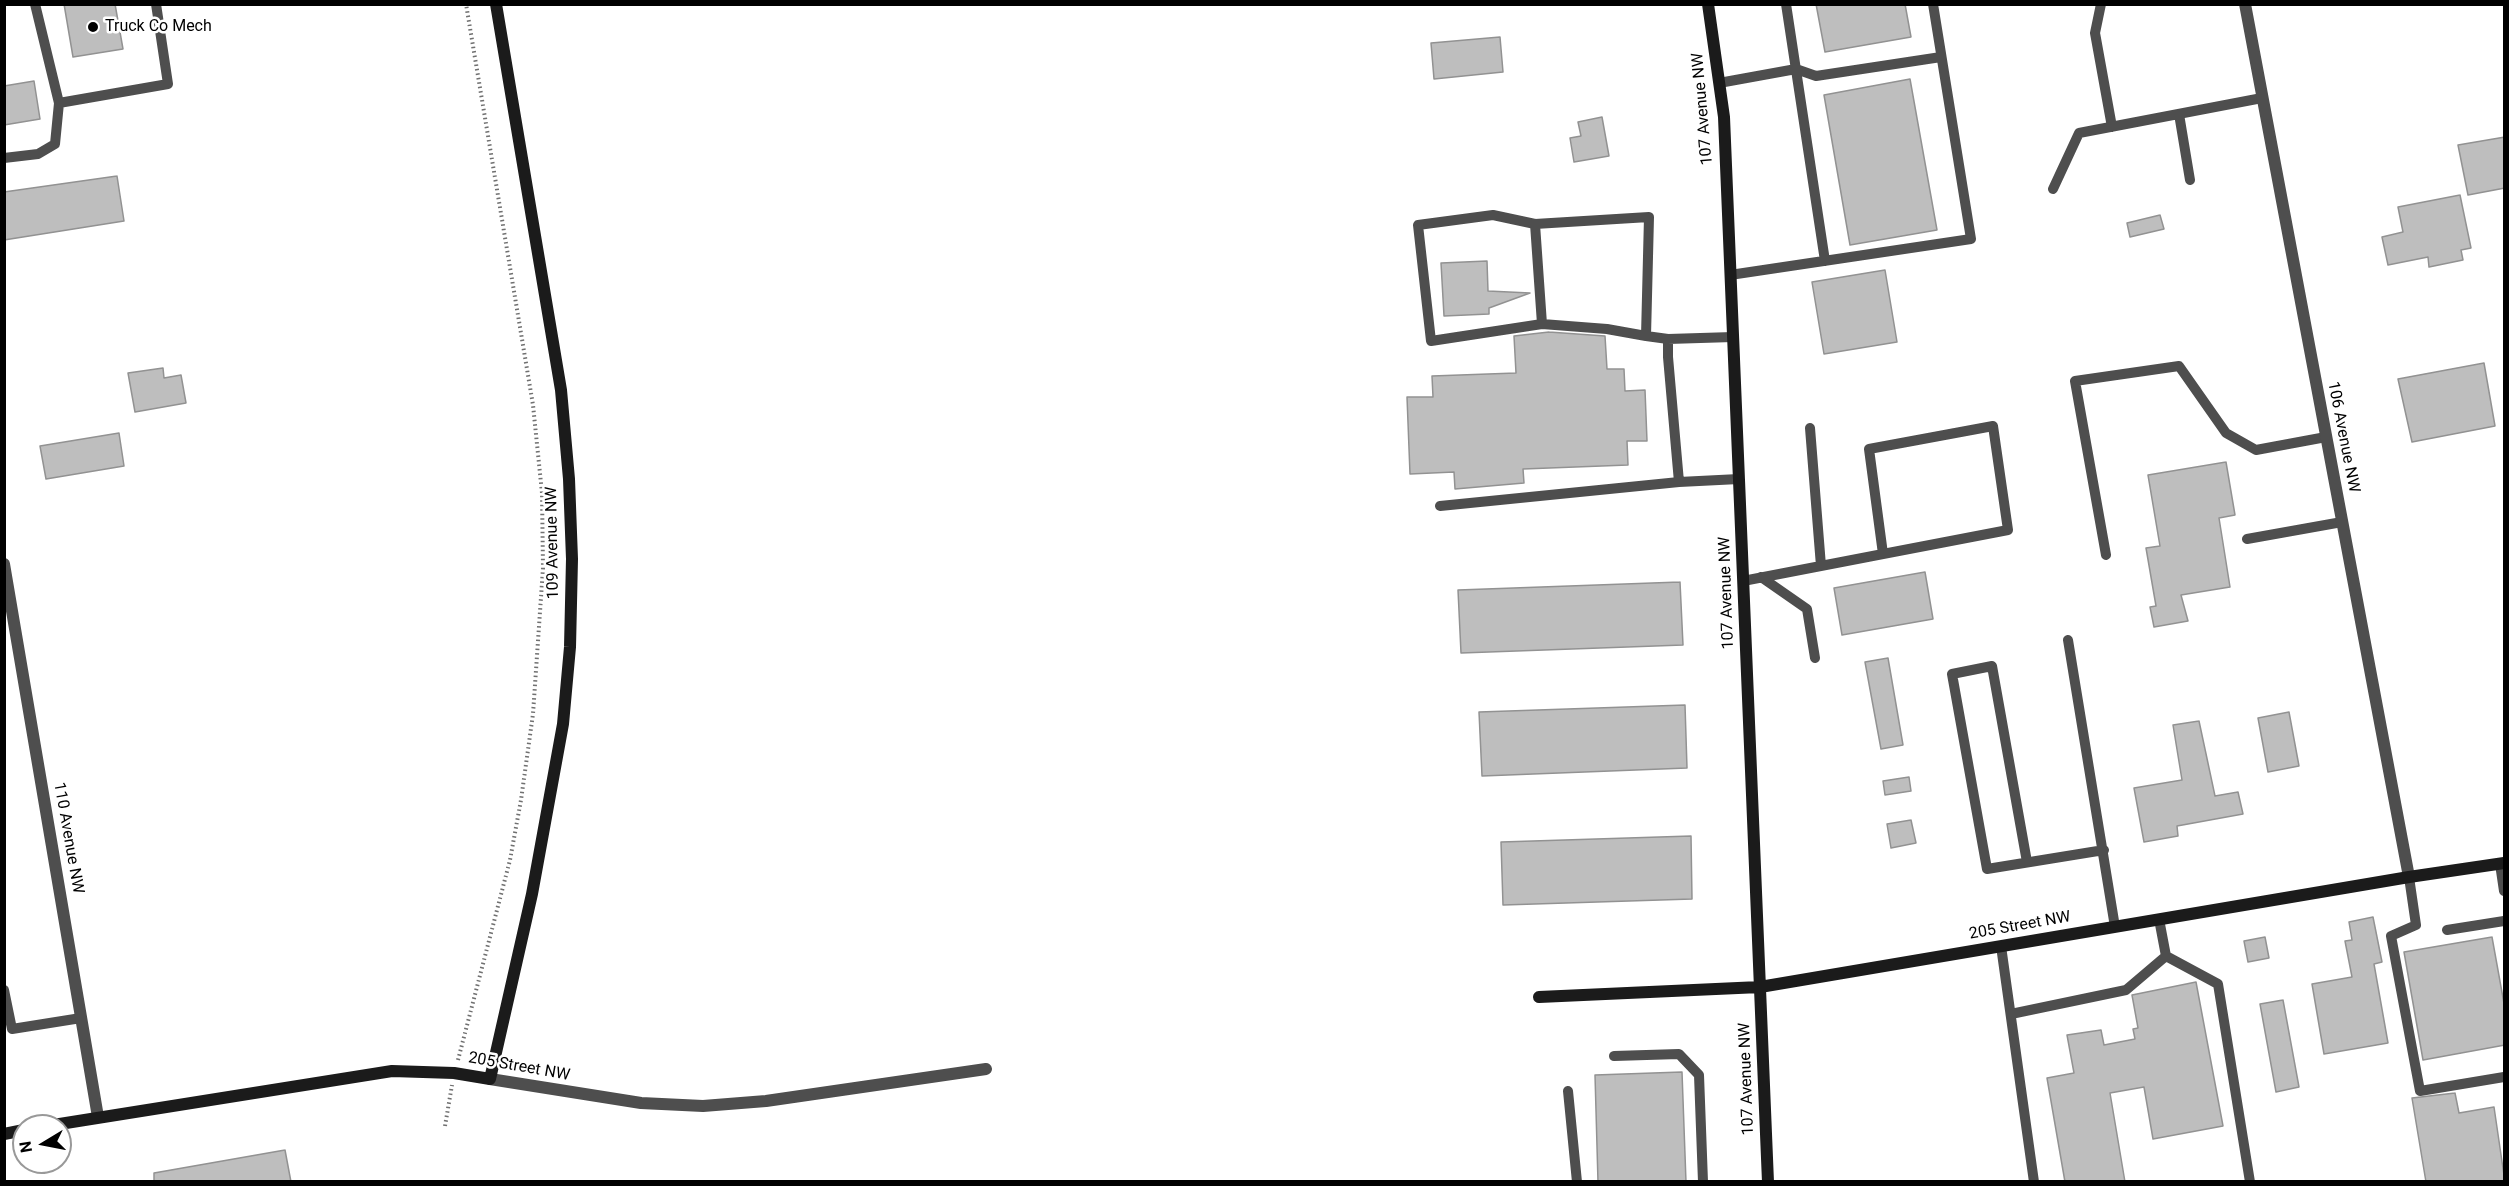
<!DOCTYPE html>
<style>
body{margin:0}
#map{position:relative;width:2509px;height:1186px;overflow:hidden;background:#fff;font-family:Roboto,sans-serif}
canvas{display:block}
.frame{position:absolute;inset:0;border:6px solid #000;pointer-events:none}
.north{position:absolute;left:12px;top:1114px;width:60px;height:60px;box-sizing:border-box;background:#fff;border:2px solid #999;border-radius:50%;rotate:260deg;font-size:16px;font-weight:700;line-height:24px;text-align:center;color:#000}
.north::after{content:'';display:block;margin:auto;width:21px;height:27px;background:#000;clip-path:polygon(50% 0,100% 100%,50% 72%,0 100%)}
</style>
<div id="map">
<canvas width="2509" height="1186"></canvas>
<div class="frame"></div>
<div class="north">N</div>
</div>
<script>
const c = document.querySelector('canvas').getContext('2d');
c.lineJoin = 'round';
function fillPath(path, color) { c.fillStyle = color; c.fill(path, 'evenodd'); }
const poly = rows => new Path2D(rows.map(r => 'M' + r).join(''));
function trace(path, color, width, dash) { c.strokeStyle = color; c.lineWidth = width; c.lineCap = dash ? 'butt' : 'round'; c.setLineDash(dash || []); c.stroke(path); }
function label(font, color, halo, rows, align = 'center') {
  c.font = font + ' Roboto,sans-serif'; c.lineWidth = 5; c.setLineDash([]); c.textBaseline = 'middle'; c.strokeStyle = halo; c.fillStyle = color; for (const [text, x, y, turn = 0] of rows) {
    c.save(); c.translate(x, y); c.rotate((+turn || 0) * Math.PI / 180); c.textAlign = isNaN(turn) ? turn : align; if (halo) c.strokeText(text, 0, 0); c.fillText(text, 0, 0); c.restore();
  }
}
const building = poly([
 [64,4,115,4,123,49,73,57,64,4],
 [1816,4,1905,4,1911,37,1825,52,1816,4],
 [1500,37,1503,72,1434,79,1431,43,1500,37],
 [1910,79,1937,230,1850,245,1824,95,1910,79],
 [34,81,40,119,4,125,4,86,34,81],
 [1602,117,1609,156,1574,162,1570,138,1581,136,1578,122,1602,117],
 [2505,137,2505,188,2468,195,2458,145,2505,137],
 [117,176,124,221,4,240,4,192,117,176],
 [2460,195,2471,248,2461,250,2463,260,2429,267,2428,257,2388,265,2382,237,2403,232,2398,207,2460,195],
 [2160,215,2164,229,2130,237,2127,223,2160,215],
 [1487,261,1488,291,1530,293,1489,308,1489,314,1444,316,1441,263,1487,261],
 [1885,270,1897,342,1824,354,1812,282,1885,270],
 [1549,332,1605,336,1607,369,1624,369,1625,391,1645,390,1647,441,1627,441,1628,465,1523,469,1524,483,1455,489,1454,472,1410,474,1407,397,1433,397,1432,376,1516,373,1514,336,1549,332],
 [2484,363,2495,426,2412,442,2398,379,2484,363],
 [163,368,164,378,181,375,186,403,135,412,128,373,163,368],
 [119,433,124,466,46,479,40,446,119,433],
 [2226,462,2235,515,2219,518,2230,587,2181,595,2188,621,2154,627,2150,607,2156,606,2146,548,2160,546,2148,475,2226,462],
 [1925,572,1933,619,1842,635,1834,588,1925,572],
 [1680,582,1683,645,1461,653,1458,590,1680,582],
 [1888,658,1903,745,1881,749,1865,662,1888,658],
 [1685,705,1687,768,1482,776,1479,712,1685,705],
 [2289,712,2299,766,2268,772,2258,718,2289,712],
 [2199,721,2215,796,2238,792,2243,814,2177,826,2178,836,2144,842,2134,788,2182,780,2173,725,2199,721],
 [1909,777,1911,791,1885,795,1883,781,1909,777],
 [1911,820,1916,843,1891,848,1887,824,1911,820],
 [1691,836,1692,899,1503,905,1501,842,1691,836],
 [2373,917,2382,962,2374,964,2388,1043,2324,1054,2312,984,2352,977,2345,941,2352,940,2349,922,2373,917],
 [2265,937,2269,958,2248,962,2244,941,2265,937],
 [2492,937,2505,1009,2505,1045,2423,1060,2404,952,2492,937],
 [2196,982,2223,1126,2153,1139,2144,1087,2110,1093,2125,1182,2065,1182,2047,1078,2074,1073,2067,1035,2101,1030,2104,1045,2135,1039,2133,1029,2138,1028,2132,995,2196,982],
 [2283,1000,2299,1087,2276,1092,2260,1004,2283,1000],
 [1682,1072,1686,1182,1598,1182,1595,1075,1682,1072],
 [2455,1093,2459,1113,2494,1107,2505,1182,2426,1182,2412,1098,2455,1093],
 [285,1150,291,1182,154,1182,154,1173,285,1150]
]);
fillPath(building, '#bebebe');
trace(building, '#929292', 1.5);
trace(poly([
 [458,1060,510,860,521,800,533,714,543,568,542,493,533,405,466,4],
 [445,1126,452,1085]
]), '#707070', 4, [1.5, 3]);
trace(poly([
 [1786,4,1825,261],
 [2101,4,2095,33,2112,127],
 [1719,83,1796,69,1816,76,1941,57],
 [59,103,168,84,156,4],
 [2179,114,2190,180],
 [4,158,38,154,55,144,59,103,35,4],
 [2053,189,2079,133,2262,98],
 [1535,224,1542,324],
 [1730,275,1971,239,1933,4],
 [1646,336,1649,217,1535,224,1493,215,1418,225,1431,341,1542,324,1607,329,1646,336,1668,339],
 [1733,337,1668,339,1668,357,1679,482,1739,479],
 [1810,428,1821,566],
 [1440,506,1679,482],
 [2247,539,2342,522],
 [2106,555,2075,381,2179,366,2226,433,2256,450,2326,437],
 [1761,577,1807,609,1815,658],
 [1743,581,1883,554,2008,530,1993,426,1869,449,1883,554],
 [2068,640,2115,927],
 [2027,862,1992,666,1952,674,1987,869,2104,850],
 [2500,864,2504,891],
 [2409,877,2416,925,2391,936,2420,1091,2504,1077],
 [2447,930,2504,921],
 [2001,946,2034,1182],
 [2166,956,2218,984,2250,1182],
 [4,990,12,1029,81,1018],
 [2011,1014,2126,990,2166,956,2159,919],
 [1614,1056,1679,1054,1699,1075,1703,1182],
 [1568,1091,1577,1182]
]), '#4e4e4e', 10);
trace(poly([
 [2245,4,2409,877],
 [4,564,98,1117],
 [490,1079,641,1103,703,1106,766,1101,986,1069]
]), '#4e4e4e', 12);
trace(poly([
 [1708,4,1724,117,1768,1182],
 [1539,997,1760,987,2409,877,2504,863],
 [47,1126,392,1071,454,1073,490,1079,532,894,563,724,570,647,572,559,569,479,561,390,496,4],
 [4,1134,24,1130]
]), '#1b1b1b', 12);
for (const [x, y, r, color] of [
 [93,27,6,"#000"]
]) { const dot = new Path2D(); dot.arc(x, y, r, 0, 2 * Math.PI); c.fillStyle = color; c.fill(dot); trace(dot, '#fff', 2); }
label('16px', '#000', '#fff', [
 ["Truck Co Mech",105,27]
], 'left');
label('16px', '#000', '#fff', [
 ["107 Avenue NW",1703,109,-95],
 ["106 Avenue NW",2343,437,79],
 ["109 Avenue NW",553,543,-91],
 ["107 Avenue NW",1727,593,-92],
 ["110 Avenue NW",68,838,80],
 ["205 Street NW",2020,926,-10],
 ["205 Street NW",519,1067,10],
 ["107 Avenue NW",1747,1079,-92]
]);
</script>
